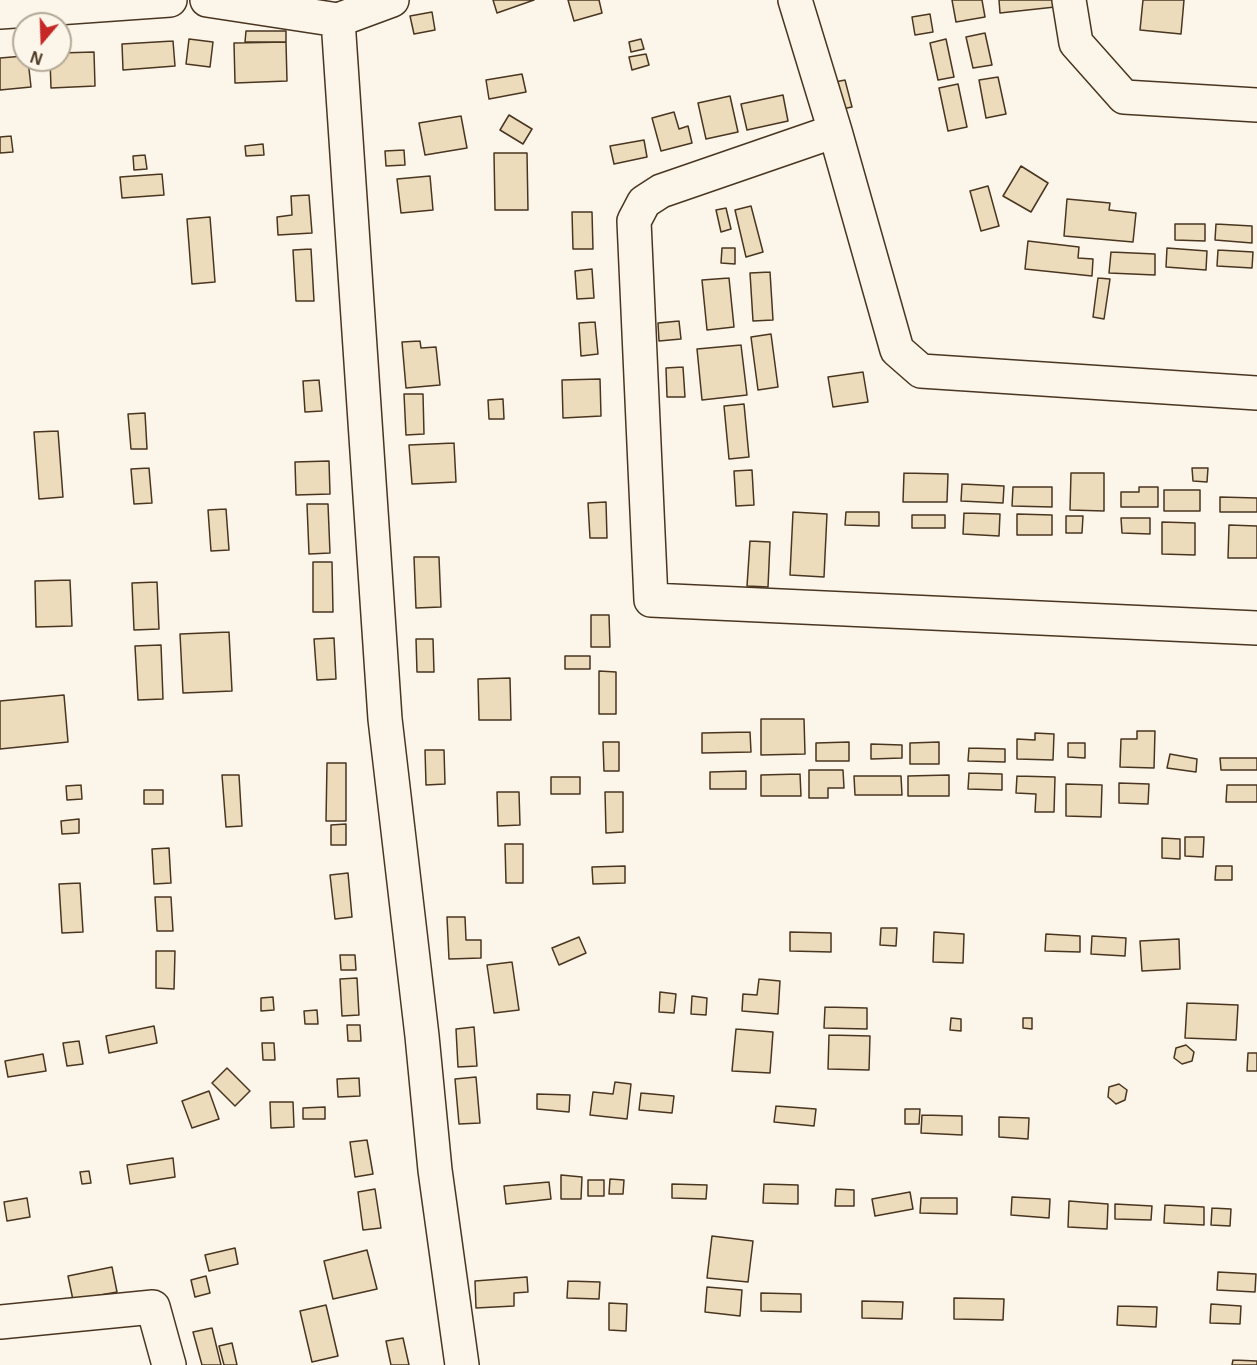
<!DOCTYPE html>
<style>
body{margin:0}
#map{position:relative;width:1257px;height:1365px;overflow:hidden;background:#fbf6e9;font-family:Helvetica,sans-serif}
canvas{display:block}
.north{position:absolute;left:12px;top:12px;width:60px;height:60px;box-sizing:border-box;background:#fbf6e9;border:2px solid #b4a999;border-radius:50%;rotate:199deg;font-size:16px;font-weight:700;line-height:24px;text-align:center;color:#4a3520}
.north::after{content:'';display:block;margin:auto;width:21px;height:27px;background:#c62828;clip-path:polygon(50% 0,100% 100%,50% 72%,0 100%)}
</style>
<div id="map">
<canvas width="1257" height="1365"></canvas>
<div class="north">N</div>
</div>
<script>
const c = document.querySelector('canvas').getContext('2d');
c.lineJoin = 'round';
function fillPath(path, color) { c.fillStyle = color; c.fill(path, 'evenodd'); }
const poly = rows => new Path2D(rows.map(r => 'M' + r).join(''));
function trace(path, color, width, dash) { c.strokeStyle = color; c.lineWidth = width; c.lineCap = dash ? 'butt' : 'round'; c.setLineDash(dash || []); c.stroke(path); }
const building = poly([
 [493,0,534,0,497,13,493,0],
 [568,0,599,0,602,13,574,21,568,0],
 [952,0,982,0,985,17,956,22,952,0],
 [999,0,1054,0,1055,7,1000,13,999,0],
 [1143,0,1184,0,1181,34,1140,30,1143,0],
 [432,12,435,30,414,34,410,16,432,12],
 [930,14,933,32,915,35,912,17,930,14],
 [246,31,286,31,286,42,245,42,246,31],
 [985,33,992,65,973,68,966,37,985,33],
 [189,39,213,42,210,67,186,64,189,39],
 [641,39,644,49,631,52,629,42,641,39],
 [946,39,954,77,938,80,930,43,946,39],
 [173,41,175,66,123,70,122,44,173,41],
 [286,42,287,81,235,83,234,43,286,42],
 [94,52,95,86,51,88,50,60,60,60,60,53,94,52],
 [646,54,649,65,632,70,629,57,646,54],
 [24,56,24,60,28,60,31,87,0,90,0,58,24,56],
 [522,74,526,92,489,99,486,80,522,74],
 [998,77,1006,114,986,118,979,80,998,77],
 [845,80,852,107,842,109,835,82,845,80],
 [958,84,967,127,948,131,939,88,958,84],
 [783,95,788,121,747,130,741,104,783,95],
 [730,96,738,132,706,139,698,103,730,96],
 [674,112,679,129,688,126,692,143,661,151,652,118,674,112],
 [509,115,532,129,523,144,500,130,509,115],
 [461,116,467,148,425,155,419,123,461,116],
 [11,136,13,152,0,153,0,137,11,136],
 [644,140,647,157,614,164,610,146,644,140],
 [263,144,264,155,246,156,245,146,263,144],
 [404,150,405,165,386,166,385,151,404,150],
 [494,153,527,153,528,210,495,210,494,153],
 [145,155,147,169,134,170,133,156,145,155],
 [1021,166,1048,183,1031,212,1003,196,1021,166],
 [162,174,164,195,122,198,120,177,162,174],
 [430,176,433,210,401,213,397,179,430,176],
 [988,186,999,226,981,231,970,191,988,186],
 [309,195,312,233,278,235,277,217,292,215,291,196,309,195],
 [1067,199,1110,203,1109,210,1136,213,1133,242,1064,236,1067,199],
 [751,206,763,252,746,257,735,210,751,206],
 [726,208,731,229,721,232,716,210,726,208],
 [572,212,592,212,593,249,573,249,572,212],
 [210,217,215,282,192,284,187,219,210,217],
 [1175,224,1205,224,1205,241,1175,240,1175,224],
 [1216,224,1252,226,1252,243,1215,240,1216,224],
 [1028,241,1079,247,1078,258,1093,259,1092,276,1025,269,1028,241],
 [722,248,735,248,735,264,721,263,722,248],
 [1167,248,1207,251,1206,270,1166,267,1167,248],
 [311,249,314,301,296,301,293,250,311,249],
 [1218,250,1253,252,1252,268,1217,266,1218,250],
 [1111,252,1155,254,1155,275,1109,273,1111,252],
 [592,269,594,298,577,299,575,271,592,269],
 [770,272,773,320,753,321,750,273,770,272],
 [729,278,734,327,707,330,702,280,729,278],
 [1098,278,1110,279,1104,319,1093,317,1098,278],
 [679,321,681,339,659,341,658,323,679,321],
 [595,322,598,354,581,356,579,323,595,322],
 [771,334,778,387,758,390,751,337,771,334],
 [420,341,421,348,436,347,440,385,406,388,402,342,420,341],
 [741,345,747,395,702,400,697,349,741,345],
 [683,367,685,397,667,397,666,368,683,367],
 [863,372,868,402,833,407,828,377,863,372],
 [600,379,601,416,563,418,562,380,600,379],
 [319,380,322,411,305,412,303,381,319,380],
 [404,394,423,394,424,434,406,435,404,394],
 [503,399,504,419,489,419,488,400,503,399],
 [744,404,749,457,729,459,724,406,744,404],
 [145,413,147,449,131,449,128,414,145,413],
 [58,431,63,497,39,499,34,432,58,431],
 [454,443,456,482,412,484,409,445,454,443],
 [329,461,330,494,296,495,295,462,329,461],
 [149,468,152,503,134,504,131,469,149,468],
 [1192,468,1208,468,1207,482,1193,481,1192,468],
 [752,470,754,505,736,506,734,471,752,470],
 [904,473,948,474,947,502,903,502,904,473],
 [1071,473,1104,473,1104,511,1070,510,1071,473],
 [962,484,1004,486,1003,503,961,501,962,484],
 [1013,487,1052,487,1052,507,1012,506,1013,487],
 [1139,487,1158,487,1158,507,1121,507,1121,492,1139,492,1139,487],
 [1164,490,1200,490,1200,511,1164,511,1164,490],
 [1220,497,1257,498,1257,512,1220,512,1220,497],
 [606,502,607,538,590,538,588,503,606,502],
 [307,504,328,504,330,553,309,554,307,504],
 [226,509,229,550,211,551,208,510,226,509],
 [793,512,827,514,824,577,790,575,793,512],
 [846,512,879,512,879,526,845,525,846,512],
 [964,513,1000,514,999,536,963,534,964,513],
 [1017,514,1052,515,1052,535,1017,535,1017,514],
 [912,515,945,515,945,528,912,528,912,515],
 [1066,516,1083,516,1082,533,1066,533,1066,516],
 [1121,518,1150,518,1150,534,1122,533,1121,518],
 [1162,522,1195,523,1195,555,1162,554,1162,522],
 [1229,525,1257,526,1257,558,1228,558,1229,525],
 [750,541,770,542,768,587,747,586,750,541],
 [414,557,439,557,441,607,416,608,414,557],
 [313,562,332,562,333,612,313,612,313,562],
 [70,580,72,626,36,627,35,581,70,580],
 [157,582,159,629,134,630,132,583,157,582],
 [591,615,609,615,610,647,591,647,591,615],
 [229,632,232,691,183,693,180,634,229,632],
 [334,638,336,679,317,680,314,639,334,638],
 [416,639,433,639,434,672,417,672,416,639],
 [161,645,163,699,138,700,135,646,161,645],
 [565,656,590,656,590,669,565,669,565,656],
 [599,671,616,672,616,714,599,714,599,671],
 [510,678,511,720,479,720,478,679,510,678],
 [64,695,68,742,0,749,0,701,64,695],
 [761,719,804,719,805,754,761,755,761,719],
 [1137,731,1155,731,1154,768,1120,767,1121,739,1137,739,1137,731],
 [750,732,751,752,702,753,702,733,750,732],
 [1035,733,1054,734,1053,760,1017,759,1017,739,1035,740,1035,733],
 [603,742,619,742,619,771,604,771,603,742],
 [849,742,849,761,816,761,816,743,849,742],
 [939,742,939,764,910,764,910,743,939,742],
 [1068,743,1085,743,1085,758,1068,757,1068,743],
 [871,744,902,745,902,758,871,759,871,744],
 [969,748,1005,749,1005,762,968,761,969,748],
 [425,750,444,750,445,784,426,785,425,750],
 [1170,754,1197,759,1196,772,1167,768,1170,754],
 [1220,758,1257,758,1257,770,1221,770,1220,758],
 [327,763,346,763,346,821,326,821,327,763],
 [809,770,843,770,844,788,828,788,828,798,809,798,809,770],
 [746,771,746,789,710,789,710,772,746,771],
 [969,773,1002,774,1002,790,968,789,969,773],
 [800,774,801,796,761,796,761,775,800,774],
 [222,775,239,775,242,826,226,827,222,775],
 [949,775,949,796,908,796,908,776,949,775],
 [854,776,901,776,902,795,855,795,854,776],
 [1017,776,1055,777,1054,812,1035,812,1036,794,1016,793,1017,776],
 [551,777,580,777,580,794,551,794,551,777],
 [1119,783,1149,784,1148,804,1119,803,1119,783],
 [1066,784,1102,785,1101,817,1066,816,1066,784],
 [81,785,82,799,67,800,66,786,81,785],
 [1227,785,1257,785,1257,802,1226,802,1227,785],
 [144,790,163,790,163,804,144,804,144,790],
 [497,792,519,792,520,825,498,826,497,792],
 [605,792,623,792,623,832,606,833,605,792],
 [79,819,79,833,62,834,61,821,79,819],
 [346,824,346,845,331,845,331,825,346,824],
 [1185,837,1204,837,1203,857,1185,856,1185,837],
 [1162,838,1180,839,1180,859,1162,858,1162,838],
 [505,844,523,844,523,883,506,883,505,844],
 [169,848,171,883,154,884,152,849,169,848],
 [625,866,625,883,593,884,592,867,625,866],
 [1216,866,1232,866,1232,880,1215,880,1216,866],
 [348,873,352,917,335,919,330,875,348,873],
 [80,883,83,932,62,933,59,884,80,883],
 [155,897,171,897,173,931,157,931,155,897],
 [447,917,465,917,466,940,481,940,481,958,449,959,447,917],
 [881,928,897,928,896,946,880,945,881,928],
 [790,932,831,933,831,952,790,951,790,932],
 [934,932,964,934,963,963,933,962,934,932],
 [1046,934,1080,936,1080,952,1045,951,1046,934],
 [1092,936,1126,938,1125,956,1091,954,1092,936],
 [579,937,586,953,559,965,552,948,579,937],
 [1179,939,1180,969,1142,971,1140,941,1179,939],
 [156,951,175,951,174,989,156,988,156,951],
 [340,955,355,955,356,970,341,970,340,955],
 [512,962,519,1010,494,1013,487,965,512,962],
 [357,978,359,1015,342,1016,340,979,357,978],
 [759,979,780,981,778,1014,742,1011,743,994,757,995,759,979],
 [660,992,676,994,674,1013,659,1012,660,992],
 [692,996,707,998,706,1015,691,1014,692,996],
 [273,997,274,1010,261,1011,261,998,273,997],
 [1187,1003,1238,1005,1236,1040,1185,1038,1187,1003],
 [825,1007,867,1008,867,1029,824,1028,825,1007],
 [317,1010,318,1024,305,1024,304,1011,317,1010],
 [951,1018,961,1019,961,1031,950,1030,951,1018],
 [1023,1018,1032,1018,1032,1029,1023,1028,1023,1018],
 [347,1025,360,1025,361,1041,348,1041,347,1025],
 [154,1026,157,1043,109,1053,106,1036,154,1026],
 [474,1027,477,1066,458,1067,456,1029,474,1027],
 [736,1029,773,1032,770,1073,732,1071,736,1029],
 [829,1035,870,1036,869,1070,828,1069,829,1035],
 [79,1041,83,1064,67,1066,63,1043,79,1041],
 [262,1043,274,1043,275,1060,263,1060,262,1043],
 [1186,1045,1194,1052,1192,1061,1182,1064,1174,1058,1176,1048,1186,1045],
 [1248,1053,1257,1053,1257,1071,1247,1071,1248,1053],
 [43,1054,46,1071,8,1077,5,1061,43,1054],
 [227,1068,250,1091,235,1106,212,1083,227,1068],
 [476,1077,480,1123,459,1124,455,1079,476,1077],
 [359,1078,360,1096,338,1097,337,1079,359,1078],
 [615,1082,631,1084,627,1119,590,1115,593,1092,613,1094,615,1082],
 [1119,1084,1127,1090,1125,1100,1116,1104,1108,1097,1109,1087,1119,1084],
 [209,1091,219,1119,192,1128,182,1101,209,1091],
 [641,1093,674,1096,672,1113,639,1110,641,1093],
 [537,1094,570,1095,569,1112,537,1109,537,1094],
 [270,1102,293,1102,294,1127,271,1128,270,1102],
 [776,1106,816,1109,814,1126,774,1122,776,1106],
 [325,1107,325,1119,303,1119,303,1108,325,1107],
 [905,1109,920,1109,919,1124,905,1124,905,1109],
 [922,1115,962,1116,962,1135,921,1133,922,1115],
 [999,1117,1029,1118,1028,1139,999,1137,999,1117],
 [367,1140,373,1174,355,1177,350,1142,367,1140],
 [173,1158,175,1177,130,1184,127,1165,173,1158],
 [89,1171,91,1183,82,1184,80,1172,89,1171],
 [561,1175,582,1177,581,1199,561,1199,561,1175],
 [610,1179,624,1180,623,1194,609,1194,610,1179],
 [588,1180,604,1180,604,1196,588,1196,588,1180],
 [549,1182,551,1199,506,1204,504,1186,549,1182],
 [672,1184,707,1185,706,1199,672,1198,672,1184],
 [764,1184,798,1185,798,1204,763,1203,764,1184],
 [375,1189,381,1228,363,1230,358,1192,375,1189],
 [836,1189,854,1190,854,1206,835,1206,836,1189],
 [910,1192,913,1209,875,1216,872,1199,910,1192],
 [1012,1197,1050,1199,1049,1218,1011,1215,1012,1197],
 [27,1198,30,1217,7,1221,4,1202,27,1198],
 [921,1198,957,1198,957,1214,920,1213,921,1198],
 [1069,1201,1108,1204,1107,1229,1068,1227,1069,1201],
 [1115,1204,1152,1206,1151,1220,1115,1219,1115,1204],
 [1165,1205,1204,1207,1204,1225,1164,1223,1165,1205],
 [1212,1208,1231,1209,1230,1226,1211,1225,1212,1208],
 [712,1236,753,1241,748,1282,707,1278,712,1236],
 [235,1248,238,1264,209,1271,205,1255,235,1248],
 [367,1250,377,1289,333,1299,324,1261,367,1250],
 [112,1267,117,1292,73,1300,68,1276,112,1267],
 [1218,1272,1256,1274,1255,1292,1217,1290,1218,1272],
 [206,1276,210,1293,195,1297,191,1280,206,1276],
 [527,1277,528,1292,514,1293,514,1306,476,1308,475,1281,527,1277],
 [568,1281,600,1282,599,1299,567,1298,568,1281],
 [707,1287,742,1290,740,1316,705,1312,707,1287],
 [761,1293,801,1294,801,1312,761,1311,761,1293],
 [954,1298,1004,1299,1003,1320,954,1319,954,1298],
 [862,1301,903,1302,902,1319,862,1318,862,1301],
 [609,1303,627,1304,626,1331,609,1330,609,1303],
 [1211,1304,1241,1306,1240,1324,1210,1323,1211,1304],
 [326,1305,338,1356,312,1362,300,1311,326,1305],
 [1118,1306,1157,1307,1156,1327,1117,1325,1118,1306],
 [212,1328,221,1365,202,1365,193,1332,212,1328],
 [403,1338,409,1365,391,1365,386,1341,403,1338],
 [232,1343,237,1365,224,1365,219,1346,232,1343],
 [1233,1360,1257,1361,1257,1365,1232,1365,1233,1360]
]);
fillPath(building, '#ecdcbc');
trace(building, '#4a3520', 1.5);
const minor = poly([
 [207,0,338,20,392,0],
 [795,0,835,131,897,350,921,371,1257,393],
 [1069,0,1076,43,1124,97,1257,105],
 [0,12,170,0],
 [338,20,385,719,422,1036,435,1170,462,1365],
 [835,131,661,191,644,202,634,221,651,600,1257,628],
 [0,1322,153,1307,169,1365]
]);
trace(minor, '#4a3520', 36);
trace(minor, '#fbf6e9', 33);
</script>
